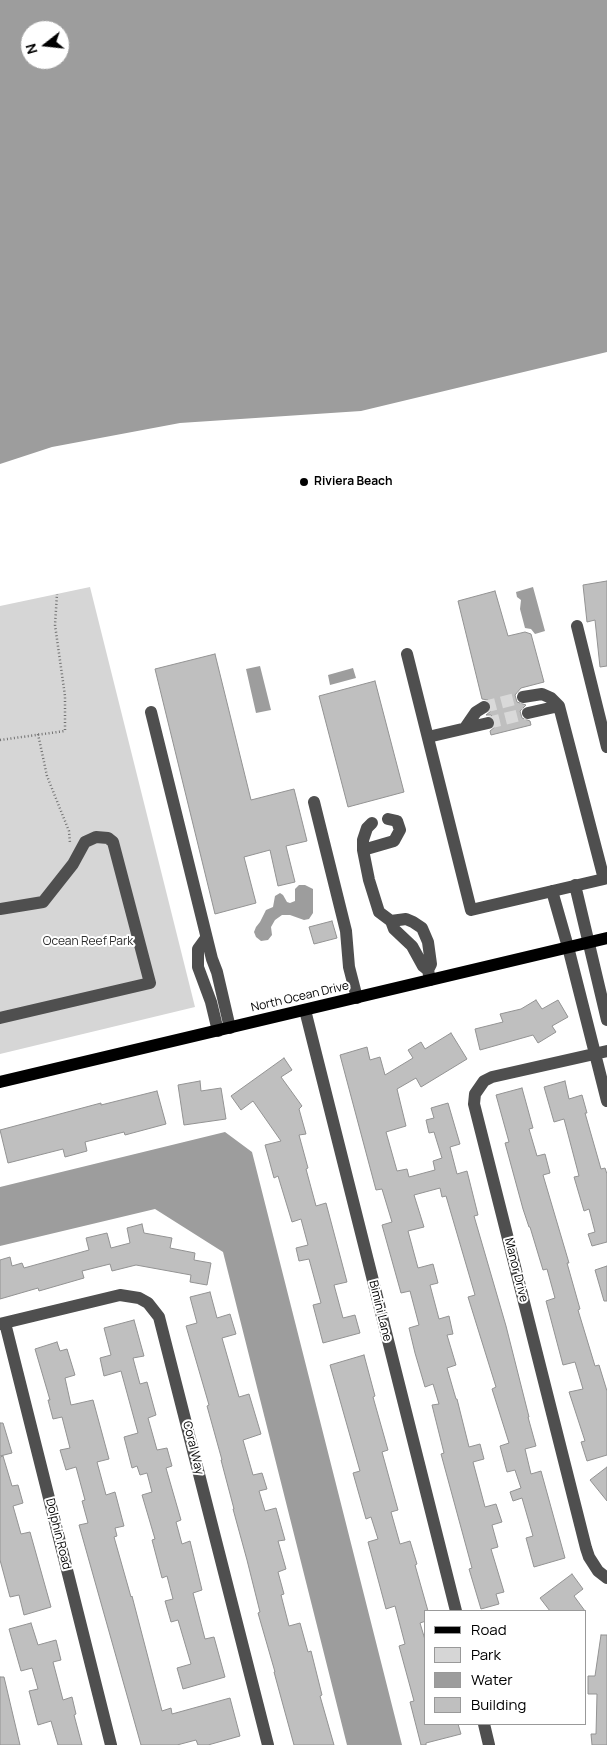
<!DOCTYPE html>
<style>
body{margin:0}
#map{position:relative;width:607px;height:1745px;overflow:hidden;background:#fff;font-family:Manrope,sans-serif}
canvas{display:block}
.legend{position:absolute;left:424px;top:1610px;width:162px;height:115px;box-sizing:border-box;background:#fff;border:1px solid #999;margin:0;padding:6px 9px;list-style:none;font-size:15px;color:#000}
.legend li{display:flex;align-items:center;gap:10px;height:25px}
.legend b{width:25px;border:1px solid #999}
.north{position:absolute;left:20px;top:20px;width:50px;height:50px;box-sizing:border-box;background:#fff;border:1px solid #999;border-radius:50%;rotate:254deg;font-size:14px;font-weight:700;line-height:20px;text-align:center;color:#000}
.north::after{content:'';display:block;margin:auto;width:18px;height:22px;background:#000;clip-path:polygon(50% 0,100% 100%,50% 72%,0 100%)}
</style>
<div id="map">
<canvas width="607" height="1745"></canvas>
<ul class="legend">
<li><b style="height:6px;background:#000"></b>Road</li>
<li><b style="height:14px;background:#d6d6d6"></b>Park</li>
<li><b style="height:14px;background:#9d9d9d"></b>Water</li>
<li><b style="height:14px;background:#bfbfbf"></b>Building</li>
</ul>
<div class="north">N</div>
</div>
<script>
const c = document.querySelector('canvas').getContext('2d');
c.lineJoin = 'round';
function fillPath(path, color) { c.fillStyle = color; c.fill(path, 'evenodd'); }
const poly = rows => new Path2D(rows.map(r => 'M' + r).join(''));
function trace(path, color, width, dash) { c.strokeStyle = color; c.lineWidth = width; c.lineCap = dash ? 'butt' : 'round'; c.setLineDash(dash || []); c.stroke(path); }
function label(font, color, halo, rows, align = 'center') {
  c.font = font + ' Manrope,sans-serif'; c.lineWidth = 4; c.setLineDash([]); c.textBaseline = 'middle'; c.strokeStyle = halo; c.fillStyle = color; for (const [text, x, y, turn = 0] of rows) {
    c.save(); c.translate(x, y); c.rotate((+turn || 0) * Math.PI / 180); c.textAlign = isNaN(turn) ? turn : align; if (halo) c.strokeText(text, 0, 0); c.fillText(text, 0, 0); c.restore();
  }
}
fillPath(poly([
 [90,587,195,1007,0,1054,0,606]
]), '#d6d6d6');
fillPath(poly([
 [0,0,607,0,607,352,361,411,180,423,52,447,0,464],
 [30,30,60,30,60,60,30,60],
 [533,587,545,631,535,634,531,629,525,628,520,609,521,600,517,597,516,592],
 [260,666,271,710,256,713,246,669],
 [353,668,356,678,330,685,328,675],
 [299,885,305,885,313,889,313,913,309,919,304,920,290,915,282,915,275,920,271,927,272,935,268,940,261,941,256,937,254,932,256,927,260,922,266,910,273,907,275,896,280,893,283,895,287,902,290,903,295,901,295,889],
 [225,1132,252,1152,402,1745,347,1745,223,1252,155,1209,0,1246,0,1187]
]), '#9d9d9d');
const building = poly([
 [607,581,607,666,600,667,595,620,587,622,583,585,607,581],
 [495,591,508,636,525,632,531,634,544,682,521,688,515,695,517,702,526,705,520,711,522,718,530,721,531,725,491,735,490,731,496,726,496,721,491,715,486,715,491,711,492,706,488,700,482,699,458,601,495,591],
 [215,654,251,800,294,789,307,841,286,846,295,882,278,886,270,850,244,857,256,903,215,914,155,669,215,654],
 [375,681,404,792,348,807,319,696,375,681],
 [332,921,337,938,314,944,309,927,332,921],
 [536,1000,542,1009,558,1000,568,1017,552,1026,556,1032,538,1043,533,1035,480,1050,475,1029,503,1022,500,1014,521,1009,536,1000],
 [451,1033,467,1059,421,1087,416,1078,397,1089,406,1126,386,1132,397,1171,407,1169,409,1177,435,1170,433,1161,442,1158,434,1132,429,1133,426,1120,434,1118,431,1108,448,1103,460,1144,450,1147,457,1174,467,1171,478,1215,474,1216,506,1326,529,1417,528,1417,536,1446,525,1449,531,1474,541,1471,565,1558,534,1567,526,1538,533,1536,522,1498,513,1501,510,1492,521,1488,515,1470,507,1472,500,1446,509,1443,492,1389,496,1387,468,1297,475,1295,446,1196,442,1197,440,1188,414,1195,424,1227,408,1231,418,1268,433,1264,438,1283,430,1285,439,1319,449,1316,453,1334,447,1335,456,1365,447,1368,456,1399,457,1399,469,1447,480,1444,484,1459,473,1462,485,1507,496,1504,502,1522,492,1525,498,1547,491,1549,504,1592,496,1594,499,1604,481,1609,469,1569,472,1568,441,1454,444,1453,432,1405,439,1404,433,1384,425,1387,415,1353,409,1328,419,1325,410,1291,401,1293,382,1225,392,1222,382,1189,376,1190,340,1055,367,1047,370,1060,380,1057,385,1075,413,1058,408,1050,421,1042,425,1049,451,1033],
 [284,1058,292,1070,281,1077,302,1106,299,1109,306,1134,299,1135,308,1168,306,1169,316,1206,326,1203,347,1282,334,1285,343,1318,355,1315,360,1333,323,1343,313,1305,321,1303,309,1259,299,1261,296,1248,308,1245,301,1219,292,1222,278,1176,274,1178,265,1145,281,1141,253,1101,241,1110,231,1096,284,1058],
 [200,1081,201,1091,221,1088,226,1119,184,1125,178,1085,200,1081],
 [565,1081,569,1099,582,1095,587,1113,585,1113,601,1169,605,1168,607,1174,607,1242,592,1246,588,1234,595,1232,589,1209,584,1211,574,1177,579,1176,564,1119,554,1122,544,1087,565,1081],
 [522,1088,533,1128,529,1129,537,1156,545,1154,550,1173,543,1175,569,1263,567,1263,580,1309,578,1310,595,1366,599,1365,607,1391,607,1455,587,1461,581,1442,585,1441,569,1392,583,1389,575,1362,563,1365,546,1301,555,1298,547,1269,543,1270,530,1227,529,1227,523,1209,505,1143,509,1142,496,1095,522,1088],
 [157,1091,166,1124,125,1135,124,1132,85,1142,87,1151,65,1157,63,1149,8,1163,0,1130,101,1103,101,1105,157,1091],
 [142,1224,144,1233,172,1238,170,1248,195,1253,194,1260,211,1263,207,1285,190,1282,191,1275,136,1265,112,1271,110,1264,82,1271,84,1278,39,1291,38,1288,0,1299,0,1260,10,1257,12,1266,22,1263,24,1268,89,1250,86,1238,107,1233,111,1248,130,1243,127,1228,142,1224],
 [607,1266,607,1301,604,1301,595,1270,607,1266],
 [210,1292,217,1318,230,1314,236,1334,222,1338,239,1397,249,1394,261,1434,243,1440,253,1475,262,1473,267,1489,259,1491,265,1511,276,1508,285,1540,278,1541,286,1569,278,1572,284,1594,281,1595,289,1626,300,1623,308,1652,311,1651,322,1695,320,1696,334,1745,294,1745,283,1705,274,1672,275,1672,258,1613,260,1612,247,1560,233,1509,234,1509,221,1460,222,1460,207,1406,209,1405,186,1326,197,1323,190,1297,210,1292],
 [134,1320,144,1356,133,1358,140,1384,147,1382,156,1415,148,1418,157,1450,167,1448,172,1466,166,1468,181,1520,176,1522,182,1544,190,1541,202,1590,193,1593,205,1639,214,1637,225,1677,183,1689,177,1668,191,1664,178,1620,171,1622,165,1601,173,1599,167,1576,162,1578,152,1540,155,1539,142,1495,152,1492,147,1473,140,1475,137,1466,132,1468,124,1437,138,1433,121,1371,104,1376,100,1358,111,1355,104,1328,134,1320],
 [57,1342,60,1351,67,1349,75,1375,65,1378,71,1405,93,1400,109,1459,97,1462,106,1495,115,1492,124,1526,115,1528,117,1536,114,1537,131,1597,132,1596,162,1711,171,1708,172,1714,230,1698,240,1736,208,1745,198,1745,196,1740,177,1745,141,1745,79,1525,88,1523,82,1501,85,1500,76,1467,66,1470,60,1450,70,1448,62,1417,53,1419,48,1400,50,1400,35,1349,57,1342],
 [364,1355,375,1396,373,1397,388,1450,382,1452,398,1510,391,1512,400,1544,410,1541,417,1564,415,1565,428,1611,426,1611,426,1621,420,1623,426,1643,426,1724,458,1724,461,1734,426,1743,426,1745,421,1745,410,1702,414,1701,399,1646,405,1644,395,1606,386,1609,368,1542,378,1539,371,1517,366,1519,353,1473,360,1471,330,1365,364,1355],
 [0,1423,3,1423,12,1453,0,1456,0,1423],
 [3,1456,12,1486,18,1485,23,1503,13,1506,21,1534,30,1532,51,1607,24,1615,19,1595,10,1597,0,1560,0,1457,3,1456],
 [607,1467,607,1501,590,1480,607,1467],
 [572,1574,583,1589,574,1596,585,1611,550,1611,540,1598,572,1574],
 [31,1623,38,1645,56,1640,61,1660,53,1662,63,1700,72,1697,76,1714,74,1715,82,1745,58,1745,51,1721,38,1725,29,1691,38,1689,32,1668,21,1671,9,1629,31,1623],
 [601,1635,607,1635,607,1745,592,1745,591,1734,596,1734,597,1694,588,1694,588,1676,595,1676,601,1635],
 [0,1677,4,1677,20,1745,0,1745,0,1677]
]);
fillPath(building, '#bfbfbf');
trace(building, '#939393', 1);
trace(poly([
 [484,707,523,697],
 [488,723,528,713]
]), '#d9d9d9', 12, [12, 6]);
trace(poly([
 [38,734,47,776,69,831,70,843],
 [0,740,65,731,65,696,55,625,57,594]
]), '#717171', 2.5, [1, 2.5]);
trace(poly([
 [577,626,607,747],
 [407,654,471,910,604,879,559,706,551,698,542,694,523,697],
 [151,712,212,959,217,972,230,1028],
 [528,713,559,706],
 [465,728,476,712,484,707],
 [428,737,488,723],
 [314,802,346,931,349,967,357,998],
 [372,823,367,828,363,840,363,850,369,880,379,912,391,921,394,929,412,946,423,966,428,970,430,980],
 [363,850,394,841,400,830,397,821,388,819],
 [575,885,607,1020],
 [552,891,568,947,607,1101],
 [0,909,43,902,73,864,85,842,96,837,108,838,113,842,150,983,0,1018],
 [391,921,406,919,413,922,422,928,428,942,431,964,428,970],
 [206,938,198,949,198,967,211,1002,218,1031],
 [305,1010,456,1611],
 [607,1051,492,1077,484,1081,475,1094,474,1104,586,1548,589,1557,598,1571,607,1578],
 [5,1323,111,1745],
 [0,1324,120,1295,139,1298,148,1303,159,1317,268,1745],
 [484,1724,489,1745]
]), '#4f4f4f', 12);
trace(poly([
 [0,1082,607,938]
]), '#000', 12);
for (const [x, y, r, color] of [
 [304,482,5,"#000"]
]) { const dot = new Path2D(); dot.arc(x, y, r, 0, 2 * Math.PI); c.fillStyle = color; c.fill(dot); trace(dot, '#fff', 2); }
label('bold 12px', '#000', '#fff', [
 ["Riviera Beach",314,482]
], 'left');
label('12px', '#2d2d2d', '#fff', [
 ["Ocean Reef Park",88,942]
]);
label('12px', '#000', '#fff', [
 ["North Ocean Drive",300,997,-13],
 ["Manor Drive",516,1270,76],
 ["Bimini Lane",380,1311,76],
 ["Coral Way",193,1448,76],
 ["Dolphin Road",58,1534,76]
]);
</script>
